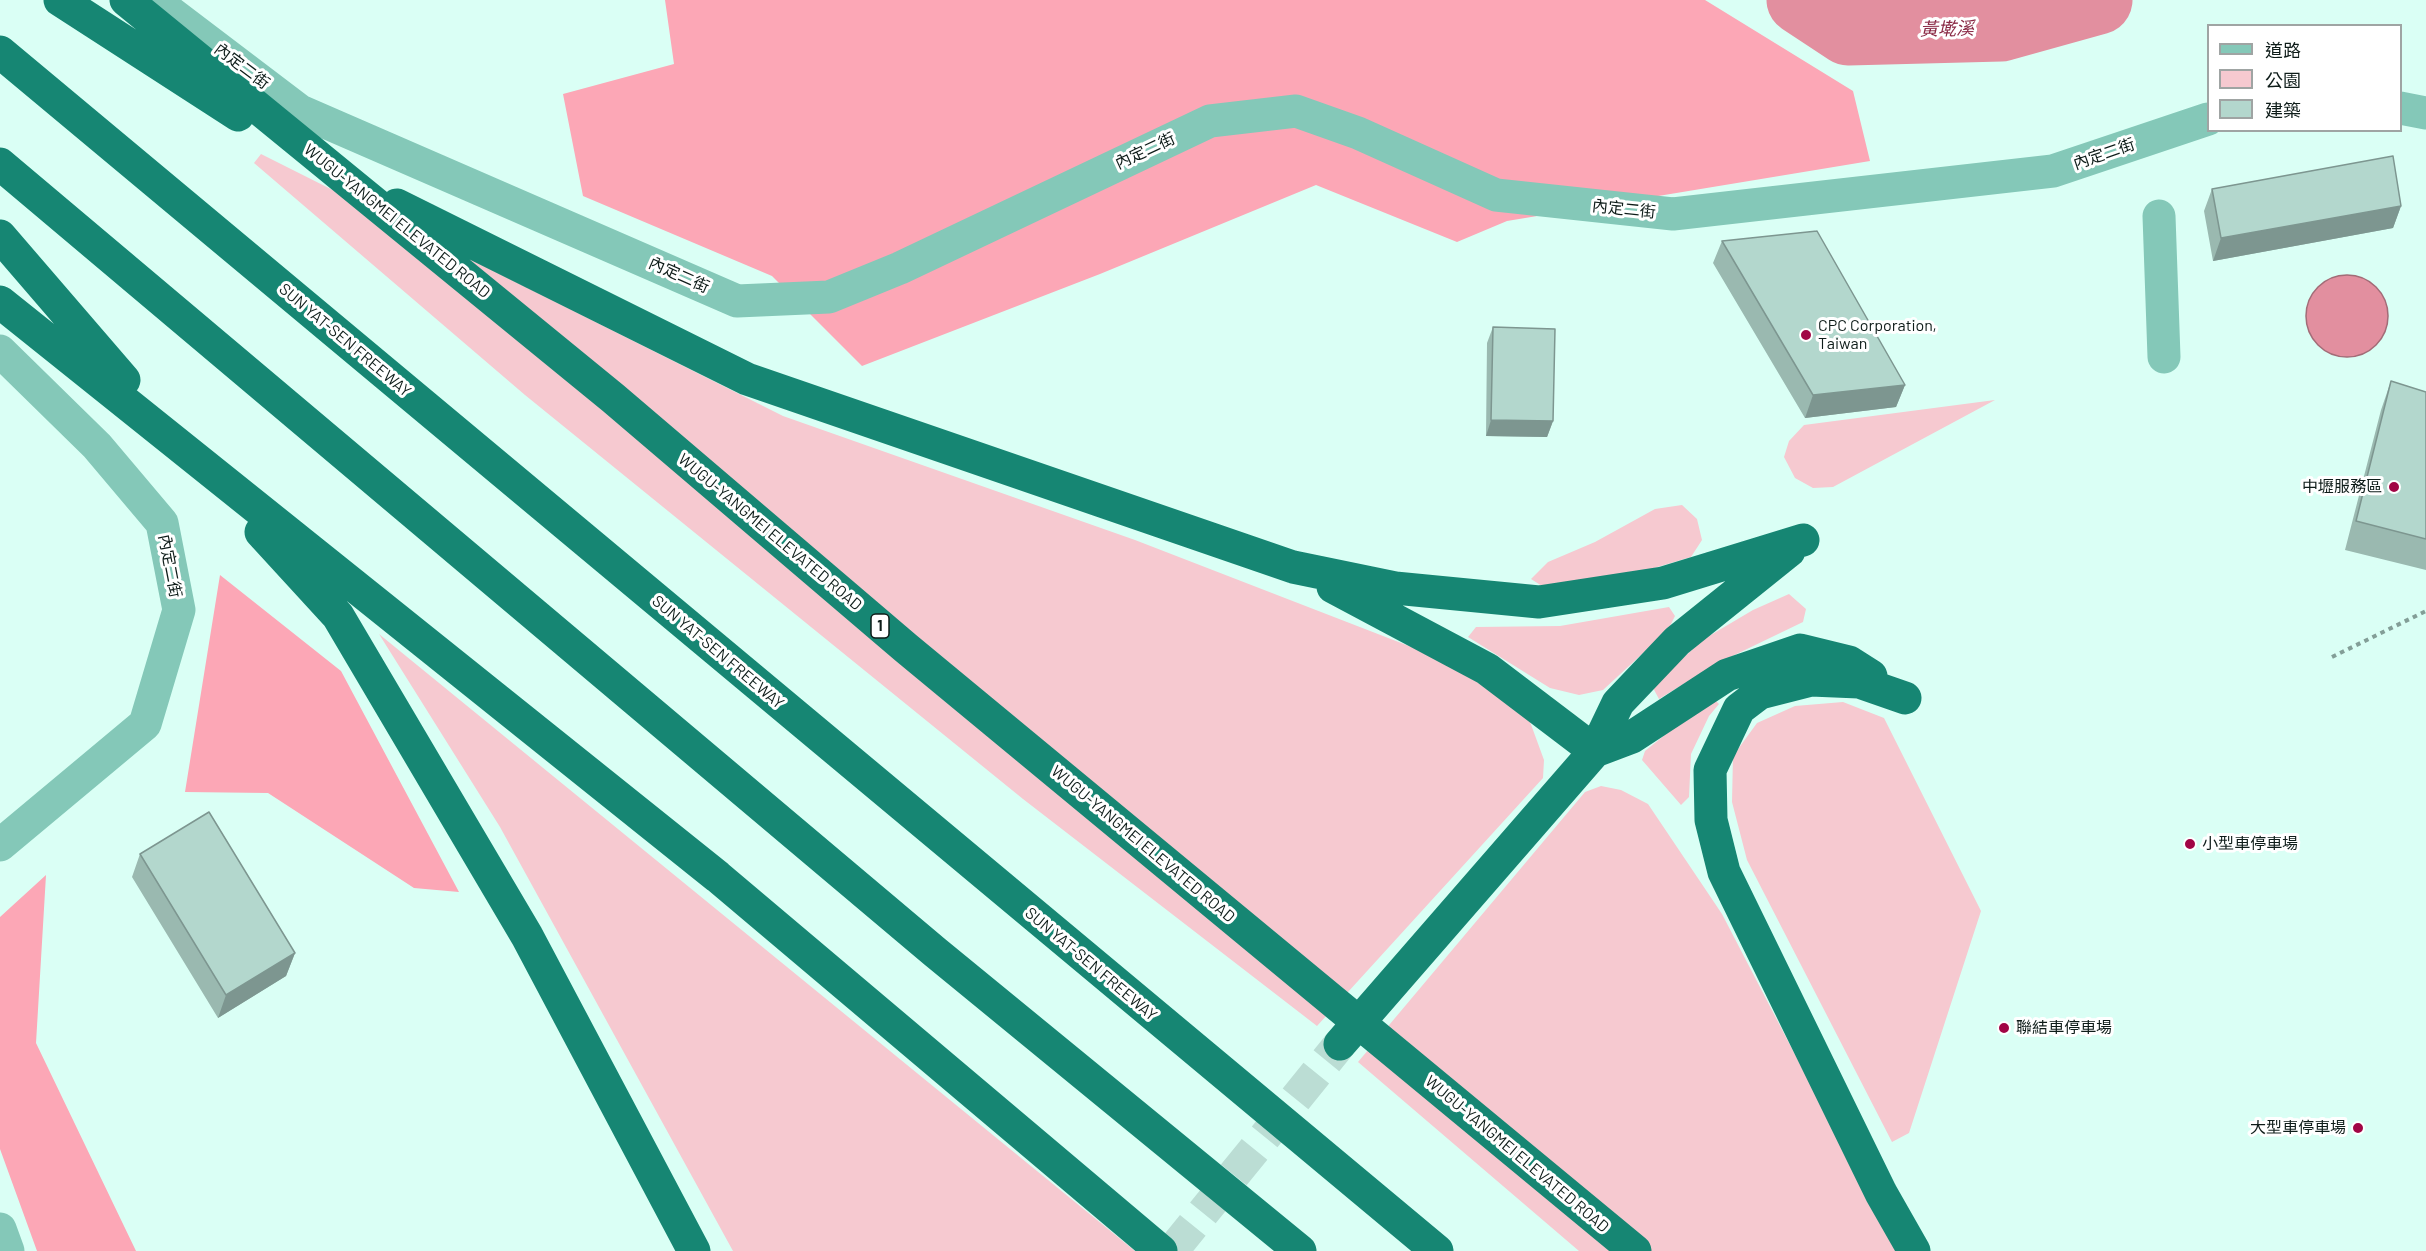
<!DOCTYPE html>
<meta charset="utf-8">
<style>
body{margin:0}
#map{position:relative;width:2426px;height:1251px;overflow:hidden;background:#dafff5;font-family:Barlow,"Noto Sans TC",sans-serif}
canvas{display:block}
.legend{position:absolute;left:2207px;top:24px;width:195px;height:108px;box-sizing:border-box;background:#fff;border:2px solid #9fa4a3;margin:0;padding:8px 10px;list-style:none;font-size:18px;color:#0e1c19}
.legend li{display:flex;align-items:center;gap:12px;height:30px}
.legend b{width:30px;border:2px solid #9fa4a3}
</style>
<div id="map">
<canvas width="2426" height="1251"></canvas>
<ul class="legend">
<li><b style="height:8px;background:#84c8b8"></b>道路</li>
<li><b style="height:16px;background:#f6c9d0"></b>公園</li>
<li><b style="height:16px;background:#b3d7cd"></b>建築</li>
</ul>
</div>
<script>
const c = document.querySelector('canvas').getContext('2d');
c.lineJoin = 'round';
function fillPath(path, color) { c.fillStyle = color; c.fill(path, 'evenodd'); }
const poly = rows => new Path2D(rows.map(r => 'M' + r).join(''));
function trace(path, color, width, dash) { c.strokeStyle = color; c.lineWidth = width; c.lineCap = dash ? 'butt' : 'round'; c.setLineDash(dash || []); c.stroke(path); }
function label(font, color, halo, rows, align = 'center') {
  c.font = font + ' Barlow,"Noto Sans TC",sans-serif'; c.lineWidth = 6; c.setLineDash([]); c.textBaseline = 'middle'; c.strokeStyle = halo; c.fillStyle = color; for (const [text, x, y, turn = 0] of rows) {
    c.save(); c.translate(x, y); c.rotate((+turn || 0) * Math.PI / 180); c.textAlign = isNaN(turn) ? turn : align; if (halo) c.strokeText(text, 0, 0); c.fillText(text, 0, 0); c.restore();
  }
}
fillPath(poly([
 [261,154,783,416,1135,540,1427,653,1498,691,1529,719,1544,760,1543,778,1317,1026,1023,799,525,395,254,163],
 [1995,400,1833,487,1813,488,1795,478,1784,457,1789,441,1804,425],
 [1682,505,1697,519,1702,540,1691,557,1644,571,1542,586,1531,579,1548,562,1595,542,1655,509],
 [1789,594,1806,609,1803,622,1718,663,1659,699,1652,686,1704,639,1753,610],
 [1669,607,1675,616,1668,630,1603,690,1579,695,1550,688,1468,637,1476,627,1560,626],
 [379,634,1135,1251,733,1251,500,827],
 [1712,697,1719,704,1709,716,1691,754,1689,797,1681,805,1642,760,1645,751],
 [1843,702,1884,718,1981,911,1909,1133,1892,1142,1747,860,1732,802,1733,756,1757,723,1795,706],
 [1601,786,1621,790,1648,804,1722,914,1897,1251,1579,1251,1358,1062,1585,792]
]), '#f6c9d0');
fillPath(poly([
 [665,0,1705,0,1853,91,1870,161,1507,221,1457,242,1316,185,1100,274,862,366,772,276,583,196,563,94,674,64],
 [220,575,341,671,459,892,414,888,268,793,185,792],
 [46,875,36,1043,136,1251,37,1251,0,1149,0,917]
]), '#fca7b6');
const water = poly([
 '2306 316a41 41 0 1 1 82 0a41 41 0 1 1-82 0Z'
]);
fillPath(water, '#e28f9f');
trace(water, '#a26c77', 1.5);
trace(poly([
 [1801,0,1848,31,2001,27,2098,0]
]), '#e28f9f', 69);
trace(poly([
 [1172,1251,1340,1044]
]), '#bbddd4', 33, [33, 16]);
trace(poly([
 [2332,657,2426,611]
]), '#839e97', 4, [4.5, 4.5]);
trace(poly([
 [154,0,300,111,737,301,829,297,900,268,1210,121,1296,111,1358,133,1496,195,1673,214,2053,171,2208,119],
 [2400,108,2426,113],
 [2159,216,2164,357],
 [0,351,97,446,162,523,179,610,145,724,0,845],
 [0,1229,8,1251]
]), '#84c8b8', 33);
trace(poly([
 [60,0,238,115],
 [126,0,613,398,906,648,1635,1251],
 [0,52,1437,1251],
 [0,164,935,952,1300,1251],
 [397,205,747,379,1293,567,1395,588,1539,602,1663,583,1803,540],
 [0,236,124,380],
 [0,302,718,877,1161,1251],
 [261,532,338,616,527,936,694,1251],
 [1333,587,1487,669,1595,751],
 [1905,698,1859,682,1811,680,1760,693,1739,709,1710,770,1711,820,1724,872,1881,1193,1914,1251],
 [1595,751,1632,737,1727,675,1800,650,1849,662,1871,676],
 [1340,1044,1595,751,1618,703,1677,641,1789,551]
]), '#168673', 33);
fillPath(poly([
 [2212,189,2401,206,2393,228,2213,261,2204,211],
 [1722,241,1905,385,1896,407,1805,418,1713,263],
 [1493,327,1553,421,1547,437,1486,436,1487,343],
 [2391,381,2426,392,2426,570,2345,550,2381,410],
 [140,854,295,953,286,976,218,1018,132,877]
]), '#9ab9b0');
fillPath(poly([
 [2401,206,2393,228,2213,261,2221,238],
 [1905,385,1896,407,1805,418,1813,395],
 [1491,420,1553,421,1547,437,1486,436],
 [295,953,286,976,218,1018,226,995]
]), '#7d9690');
const building = poly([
 [2393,156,2401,206,2221,238,2212,189,2393,156],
 [1817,231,1905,385,1813,395,1722,241,1817,231],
 [1493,327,1555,329,1553,421,1491,420,1493,327],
 [2391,381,2426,392,2426,539,2356,521,2391,381],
 [209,812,295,953,226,995,140,854,209,812]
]);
fillPath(building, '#b3d7cd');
trace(building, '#7d9690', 1.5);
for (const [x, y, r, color] of [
 [1806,335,6,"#a10545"],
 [2394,487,6,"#a10545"],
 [2190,844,6,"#a10545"],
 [2004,1028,6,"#a10545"],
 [2358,1128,6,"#a10545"]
]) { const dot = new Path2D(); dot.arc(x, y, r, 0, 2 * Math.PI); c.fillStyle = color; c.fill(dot); trace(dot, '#fff', 2); }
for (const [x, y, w] of [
 [880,626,18]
]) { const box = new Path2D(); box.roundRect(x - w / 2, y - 12, w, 24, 4.5); c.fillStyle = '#fff'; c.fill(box); trace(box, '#0e1c19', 1.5); }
label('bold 15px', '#0e1c19', null, [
 ["1",880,626]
]);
label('16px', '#0e1c19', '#fff', [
 ["內定二街",242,66,37],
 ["內定二街",1145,151,-25],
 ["內定二街",2104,154,-19],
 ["內定二街",1624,209,6],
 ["WUGU-YANGMEI ELEVATED ROAD",397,221,39],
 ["內定二街",679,275,24],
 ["SUN YAT-SEN FREEWAY",345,340,40],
 ["WUGU-YANGMEI ELEVATED ROAD",770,532,40],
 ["內定二街",170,566,79],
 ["SUN YAT-SEN FREEWAY",718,652,40],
 ["WUGU-YANGMEI ELEVATED ROAD",1143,844,40],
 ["SUN YAT-SEN FREEWAY",1091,964,40],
 ["WUGU-YANGMEI ELEVATED ROAD",1517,1154,40]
]);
label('16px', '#0e1c19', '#fff', [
 ["CPC Corporation,",1818,326],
 ["Taiwan",1818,344],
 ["中壢服務區",2382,487,"right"],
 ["小型車停車場",2202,844],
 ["聯結車停車場",2016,1028],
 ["大型車停車場",2346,1128,"right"]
], 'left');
label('italic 18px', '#892844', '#fff', [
 ["黃墘溪",1947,29,-1]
]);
</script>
